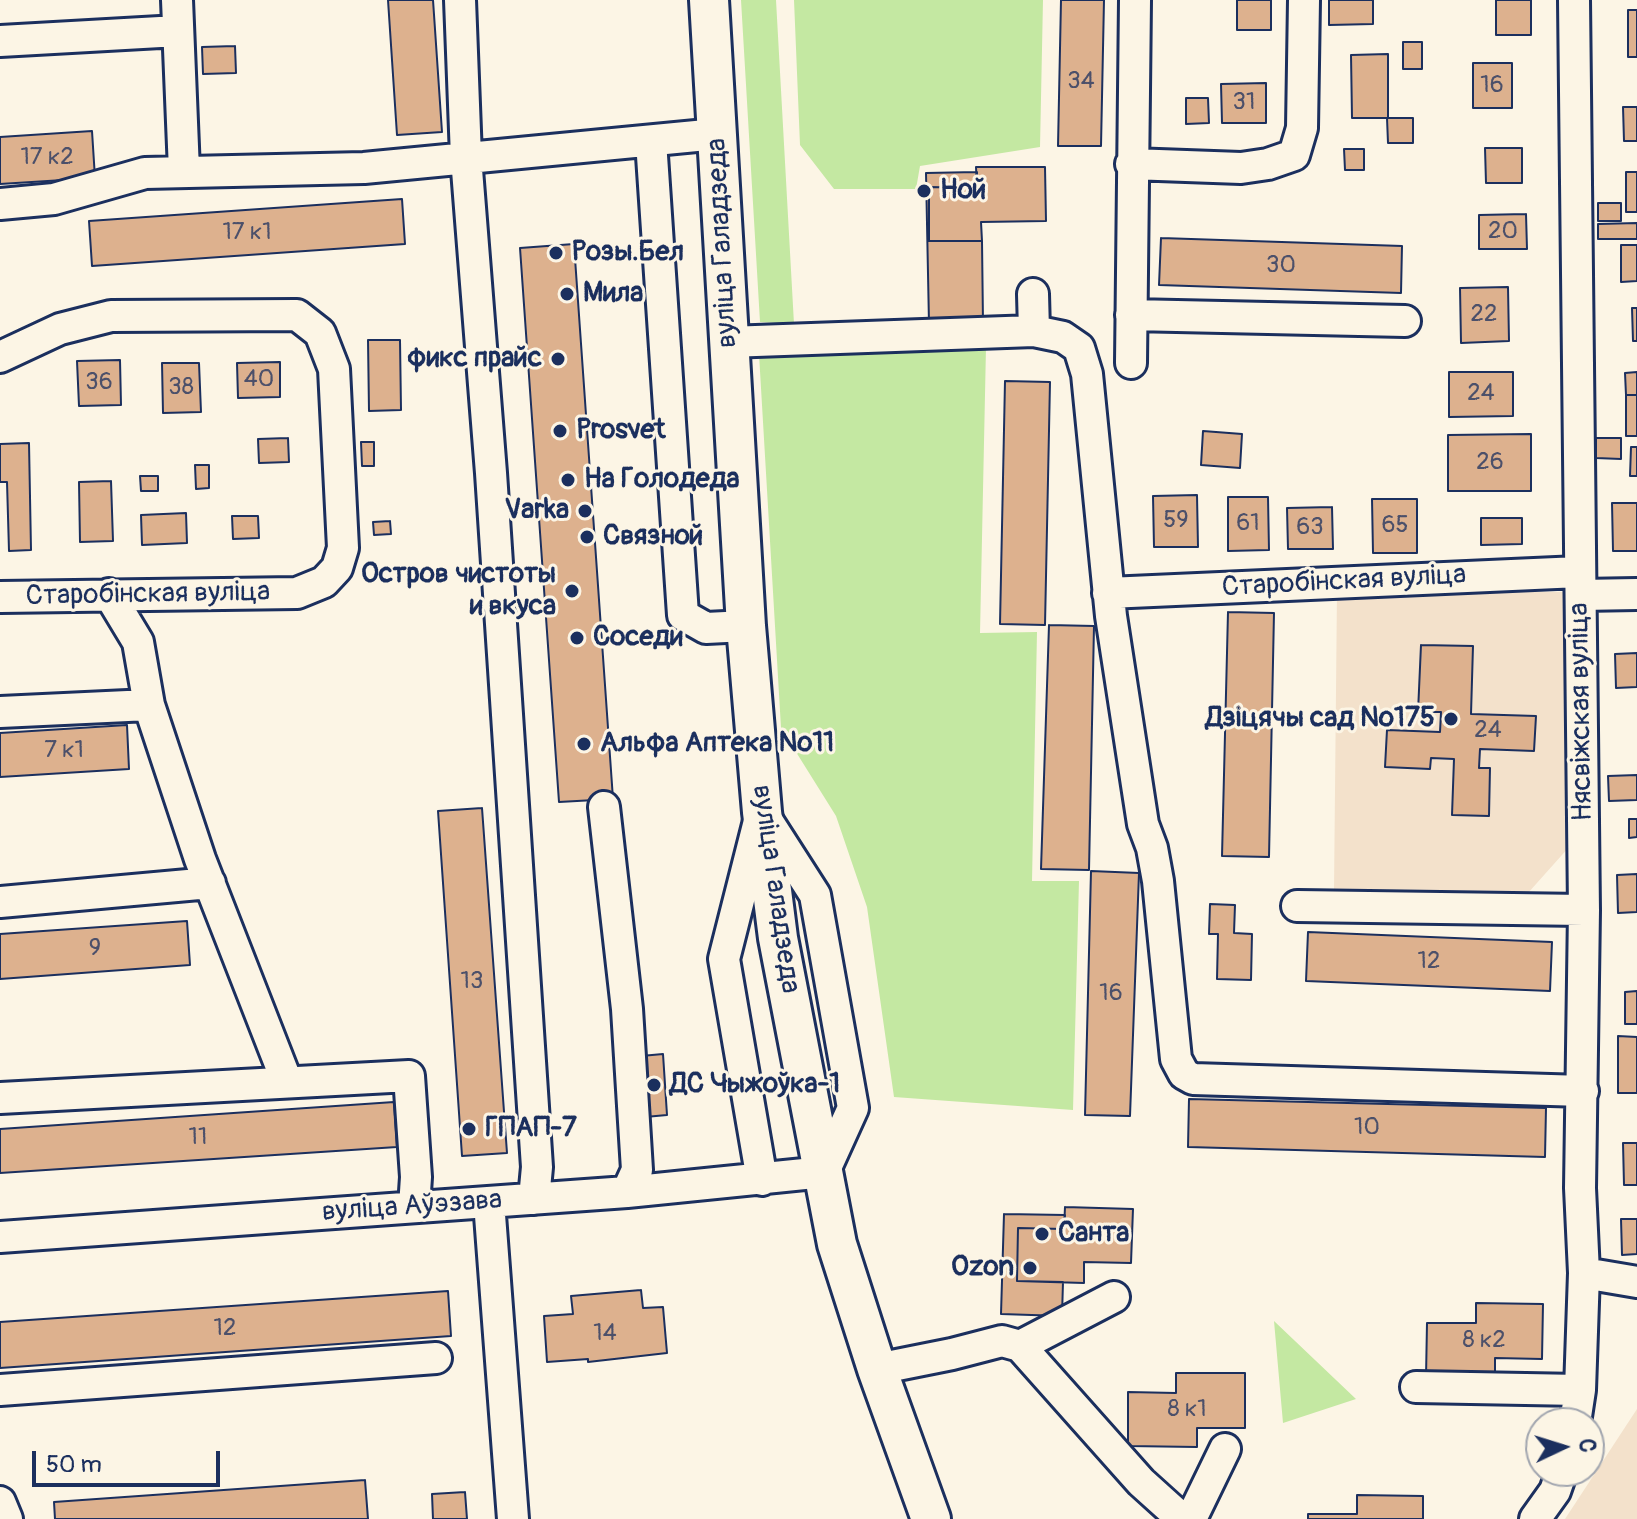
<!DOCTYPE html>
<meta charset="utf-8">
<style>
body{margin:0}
#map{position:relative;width:1637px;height:1519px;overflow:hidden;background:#fcf5e5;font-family:Pangolin,sans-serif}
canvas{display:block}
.north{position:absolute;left:1525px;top:1407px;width:80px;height:80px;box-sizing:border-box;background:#fcf5e5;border:2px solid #a2a6af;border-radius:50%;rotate:86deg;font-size:22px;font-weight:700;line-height:32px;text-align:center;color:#1b2f5e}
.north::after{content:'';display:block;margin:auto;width:28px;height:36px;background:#1b2f5e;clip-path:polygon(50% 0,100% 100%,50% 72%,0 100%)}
.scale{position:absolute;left:32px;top:1451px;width:188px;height:36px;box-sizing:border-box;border:4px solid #1b2f5e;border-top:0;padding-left:10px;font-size:24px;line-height:28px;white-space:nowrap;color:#1b2f5e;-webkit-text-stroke:6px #fcf5e5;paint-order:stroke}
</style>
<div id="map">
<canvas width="1637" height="1519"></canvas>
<div class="north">С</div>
<div class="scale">50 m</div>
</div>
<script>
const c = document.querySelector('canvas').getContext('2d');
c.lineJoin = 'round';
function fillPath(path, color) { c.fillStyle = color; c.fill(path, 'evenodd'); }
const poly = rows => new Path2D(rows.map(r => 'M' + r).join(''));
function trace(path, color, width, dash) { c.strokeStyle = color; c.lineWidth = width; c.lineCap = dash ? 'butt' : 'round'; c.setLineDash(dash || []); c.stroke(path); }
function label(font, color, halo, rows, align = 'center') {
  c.font = font + ' Pangolin,sans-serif'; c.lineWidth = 6; c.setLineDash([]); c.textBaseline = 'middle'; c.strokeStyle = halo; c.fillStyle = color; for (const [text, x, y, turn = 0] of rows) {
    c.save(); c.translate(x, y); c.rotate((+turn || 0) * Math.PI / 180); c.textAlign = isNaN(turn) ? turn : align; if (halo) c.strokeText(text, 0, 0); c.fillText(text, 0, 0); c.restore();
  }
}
fillPath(poly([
 [1337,591,1563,592,1570,846,1528,893,1334,890],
 [1637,1409,1637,1519,1565,1519]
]), '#f3e1cb');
fillPath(poly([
 [741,0,776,0,794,324,760,322],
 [794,0,1043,0,1040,147,920,166,916,189,834,189,800,145],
 [986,347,980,633,1037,632,1032,881,1079,881,1073,1110,894,1097,867,907,836,816,781,728,759,354],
 [1274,1321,1356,1399,1283,1423]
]), '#c4e8a2');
const building = poly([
 [388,0,433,0,442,132,397,135,388,0],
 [1061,0,1104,0,1101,146,1058,146,1061,0],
 [1237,0,1271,0,1271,30,1237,30,1237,0],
 [1329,0,1373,0,1373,24,1329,25,1329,0],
 [1496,0,1531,0,1531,35,1496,35,1496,0],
 [1628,10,1637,10,1637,57,1628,57,1628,10],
 [1403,42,1422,42,1422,69,1403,69,1403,42],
 [235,46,236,73,203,74,202,47,235,46],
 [1388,54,1388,118,1352,118,1351,55,1388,54],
 [1473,63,1512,63,1512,108,1473,108,1473,63],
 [1266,83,1266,123,1222,123,1221,84,1266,83],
 [1186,98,1208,98,1209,123,1186,124,1186,98],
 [1623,107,1637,107,1637,141,1624,141,1623,107],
 [1387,118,1413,118,1413,143,1388,143,1387,118],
 [92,131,95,178,0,184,0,137,92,131],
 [1485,148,1522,148,1522,183,1486,183,1485,148],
 [1344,149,1364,149,1364,170,1345,170,1344,149],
 [976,167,1045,167,1046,221,981,222,982,241,929,241,929,187,977,188,976,167],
 [977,172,977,188,929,187,929,241,982,241,983,323,929,324,926,173,977,172],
 [1626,172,1637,172,1637,212,1626,212,1626,172],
 [402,199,405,244,92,266,89,221,402,199],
 [1598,203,1621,203,1621,221,1598,221,1598,203],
 [1526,214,1527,249,1479,249,1479,215,1526,214],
 [1637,223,1637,239,1598,239,1598,224,1637,223],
 [1161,238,1402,246,1401,293,1159,285,1161,238],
 [574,244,613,799,559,802,520,248,574,244],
 [1621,245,1637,245,1637,281,1621,282,1621,245],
 [1508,287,1509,341,1461,343,1460,288,1508,287],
 [1632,308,1637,308,1637,341,1633,341,1632,308],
 [368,340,400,340,401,410,369,411,368,340],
 [120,360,121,405,79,406,77,361,120,360],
 [280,362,280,397,238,398,237,363,280,362],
 [162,363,199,363,201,412,163,413,162,363],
 [1449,372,1513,372,1513,416,1449,417,1449,372],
 [1637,372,1637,395,1626,395,1625,373,1637,372],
 [1005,381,1050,382,1045,625,1000,624,1005,381],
 [1626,395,1637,395,1637,436,1626,436,1626,395],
 [1203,431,1242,434,1240,468,1201,465,1203,431],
 [1531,434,1531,491,1448,491,1448,435,1531,434],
 [288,438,289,462,259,463,258,439,288,438],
 [1596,438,1621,438,1621,459,1596,458,1596,438],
 [361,442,374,442,374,466,362,466,361,442],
 [29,443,31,550,9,551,7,482,0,482,0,444,29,443],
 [1631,447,1637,447,1637,476,1630,476,1631,447],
 [195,465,209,465,209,488,196,489,195,465],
 [140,476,158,476,158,491,141,491,140,476],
 [111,481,113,541,80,542,79,482,111,481],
 [1197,495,1198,547,1154,547,1153,496,1197,495],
 [1228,497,1268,497,1269,550,1228,551,1228,497],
 [1372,499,1417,499,1417,553,1373,553,1372,499],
 [1612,503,1637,503,1637,551,1613,551,1612,503],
 [1332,507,1333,549,1288,549,1287,508,1332,507],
 [186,513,187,543,142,545,141,515,186,513],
 [232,516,258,516,259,538,233,539,232,516],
 [1481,518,1522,518,1522,544,1481,545,1481,518],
 [390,521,391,534,374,535,373,522,390,521],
 [1228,612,1274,613,1269,857,1222,856,1228,612],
 [1049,625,1094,626,1089,870,1041,869,1049,625],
 [1421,645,1473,646,1471,714,1536,716,1534,751,1480,749,1479,768,1490,768,1489,816,1452,815,1454,759,1431,758,1430,769,1385,767,1387,730,1440,732,1441,712,1418,712,1421,645],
 [1637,653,1637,687,1616,688,1615,654,1637,653],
 [127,725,129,769,0,777,0,733,127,725],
 [1637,775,1637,800,1609,801,1608,776,1637,775],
 [482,808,507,1153,462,1156,438,811,482,808],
 [1629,819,1637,819,1637,837,1629,838,1629,819],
 [1091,871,1139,873,1130,1116,1085,1115,1091,871],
 [1637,874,1637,912,1618,913,1617,875,1637,874],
 [1210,904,1235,905,1234,933,1252,934,1251,980,1217,979,1218,934,1209,934,1210,904],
 [187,921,190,965,0,979,0,934,187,921],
 [1308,932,1552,942,1550,991,1306,981,1308,932],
 [1637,991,1637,1024,1625,1024,1625,992,1637,991],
 [1618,1036,1637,1037,1637,1093,1618,1093,1618,1036],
 [663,1054,667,1115,645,1117,641,1056,663,1054],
 [1189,1099,1546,1108,1545,1157,1188,1147,1189,1099],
 [394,1102,397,1147,0,1173,0,1129,394,1102],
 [1623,1143,1637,1143,1637,1185,1624,1185,1623,1143],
 [1065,1207,1133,1209,1131,1263,1084,1262,1084,1283,1017,1281,1018,1228,1064,1229,1065,1207],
 [1004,1214,1065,1215,1064,1229,1018,1228,1017,1281,1063,1282,1062,1316,1001,1314,1004,1214],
 [1621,1219,1637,1219,1637,1254,1622,1255,1621,1219],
 [641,1290,643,1308,663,1307,667,1353,588,1362,588,1359,547,1362,544,1316,573,1314,571,1296,641,1290],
 [448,1291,451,1336,0,1368,0,1322,448,1291],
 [1476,1303,1543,1304,1542,1359,1495,1358,1495,1378,1426,1377,1427,1323,1476,1323,1476,1303],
 [1176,1373,1245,1373,1245,1428,1197,1428,1197,1447,1128,1446,1128,1392,1176,1393,1176,1373],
 [365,1480,368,1519,55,1519,54,1502,365,1480],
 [465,1492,467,1519,433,1519,432,1494,465,1492],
 [1357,1495,1423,1496,1423,1519,1308,1519,1308,1514,1357,1514,1357,1495]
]);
fillPath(building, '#ddb18e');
trace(building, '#1b2f5e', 2);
const minor = poly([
 [177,0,184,171],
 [460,0,466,157,491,473,537,1167,534,1199],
 [1574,0,1584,910,1580,1188,1584,1273,1580,1390,1575,1423],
 [0,41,178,31],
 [651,141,683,615,706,628,746,626],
 [1131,164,1241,168,1268,164,1294,155,1302,128,1304,0],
 [0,204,54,199,145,173,364,168,717,134],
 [1033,294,1034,331],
 [1131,315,1405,321],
 [728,342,1034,331,1063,337,1079,348,1087,374,1111,616,1143,824,1152,848,1158,881,1176,1059,1184,1074,1193,1079,1583,1091],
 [0,357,60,329,111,316,297,315,320,333,334,369,343,548,337,568,324,582,297,593,0,597],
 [1131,363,1135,0],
 [1108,593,1579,572],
 [109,594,138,642,149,705,200,859,287,1082],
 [1581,595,1637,594],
 [0,712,149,705],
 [604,807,627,1009,637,1170,627,1192],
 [759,821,724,959,762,1180],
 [0,902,210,883],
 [1297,906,1584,910],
 [0,1098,409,1076,416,1177,414,1207],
 [489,1202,513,1519],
 [0,1237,627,1192,824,1172,853,1108,815,895,765,817],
 [1584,1273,1637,1282],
 [1020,1346,1114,1297],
 [877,1369,952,1354,1002,1341,1020,1346,1141,1482,1182,1519],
 [1416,1387,1580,1390],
 [0,1390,436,1358],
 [0,1502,7,1519],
 [1191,1519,1225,1449],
 [1535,1519,1555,1491,1562,1471]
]);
const major = poly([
 [709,0,746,626,762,812,778,938,837,1244,877,1369,931,1519]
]);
trace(minor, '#1b2f5e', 36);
trace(major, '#1b2f5e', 44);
trace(minor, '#fcf5e5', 30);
trace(major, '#fcf5e5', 38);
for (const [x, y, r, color] of [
 [924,191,8,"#1b2f5e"],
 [556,253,8,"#1b2f5e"],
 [567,294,8,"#1b2f5e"],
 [558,359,8,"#1b2f5e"],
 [560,431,8,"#1b2f5e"],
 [568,480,8,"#1b2f5e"],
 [585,511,8,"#1b2f5e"],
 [587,537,8,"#1b2f5e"],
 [572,591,8,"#1b2f5e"],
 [577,638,8,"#1b2f5e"],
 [1451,719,8,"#1b2f5e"],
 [584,744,8,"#1b2f5e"],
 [654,1085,8,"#1b2f5e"],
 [469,1129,8,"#1b2f5e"],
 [1042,1234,8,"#1b2f5e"],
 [1030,1268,8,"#1b2f5e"]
]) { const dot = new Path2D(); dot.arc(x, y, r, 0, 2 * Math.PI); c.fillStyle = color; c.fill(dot); trace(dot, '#fcf5e5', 3); }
label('24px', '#4c506a', null, [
 ["34",1081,82],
 ["16",1492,86],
 ["31",1244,103],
 ["17 к2",47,158],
 ["20",1503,232],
 ["17 к1",247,233],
 ["30",1281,266],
 ["22",1484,315],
 ["40",259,380],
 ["36",99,383],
 ["38",181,388],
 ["24",1481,394],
 ["26",1490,463],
 ["59",1176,521],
 ["61",1248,524],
 ["65",1395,526],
 ["63",1310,528],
 ["24",1488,731],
 ["7 к1",64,751],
 ["9",95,949],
 ["12",1429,962],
 ["13",472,982],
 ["16",1111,994],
 ["10",1367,1128],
 ["11",198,1138],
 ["12",225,1329],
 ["14",605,1334],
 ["8 к2",1484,1341],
 ["8 к1",1187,1410]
]);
label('bold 28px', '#1b2f5e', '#fcf5e5', [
 ["Ной",940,191],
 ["Розы.Бел",572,253],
 ["Мила",583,294],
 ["фикс прайс",542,359,"right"],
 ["Prosvet",576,431],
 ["На Голодеда",584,480],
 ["Varka",569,511,"right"],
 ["Связной",603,537],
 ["Остров чистоты",556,575,"right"],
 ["и вкуса",556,607,"right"],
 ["Соседи",593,638],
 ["Дзіцячы сад №175",1435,719,"right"],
 ["Альфа Аптека №11",600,744],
 ["ДС Чыжоўка-1",670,1085],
 ["ГПАП-7",485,1129],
 ["Санта",1058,1234],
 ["Ozon",1014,1268,"right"]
], 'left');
label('28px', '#1b2f5e', '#fcf5e5', [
 ["вуліца Галадзеда",723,243,-93],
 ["Старобінская вуліца",1344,582,-3],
 ["Старобінская вуліца",148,595,-1],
 ["Нясвіжская вуліца",1582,712,-91],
 ["вуліца Галадзеда",775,889,82],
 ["вуліца Аўэзава",412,1207,-4]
]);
</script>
